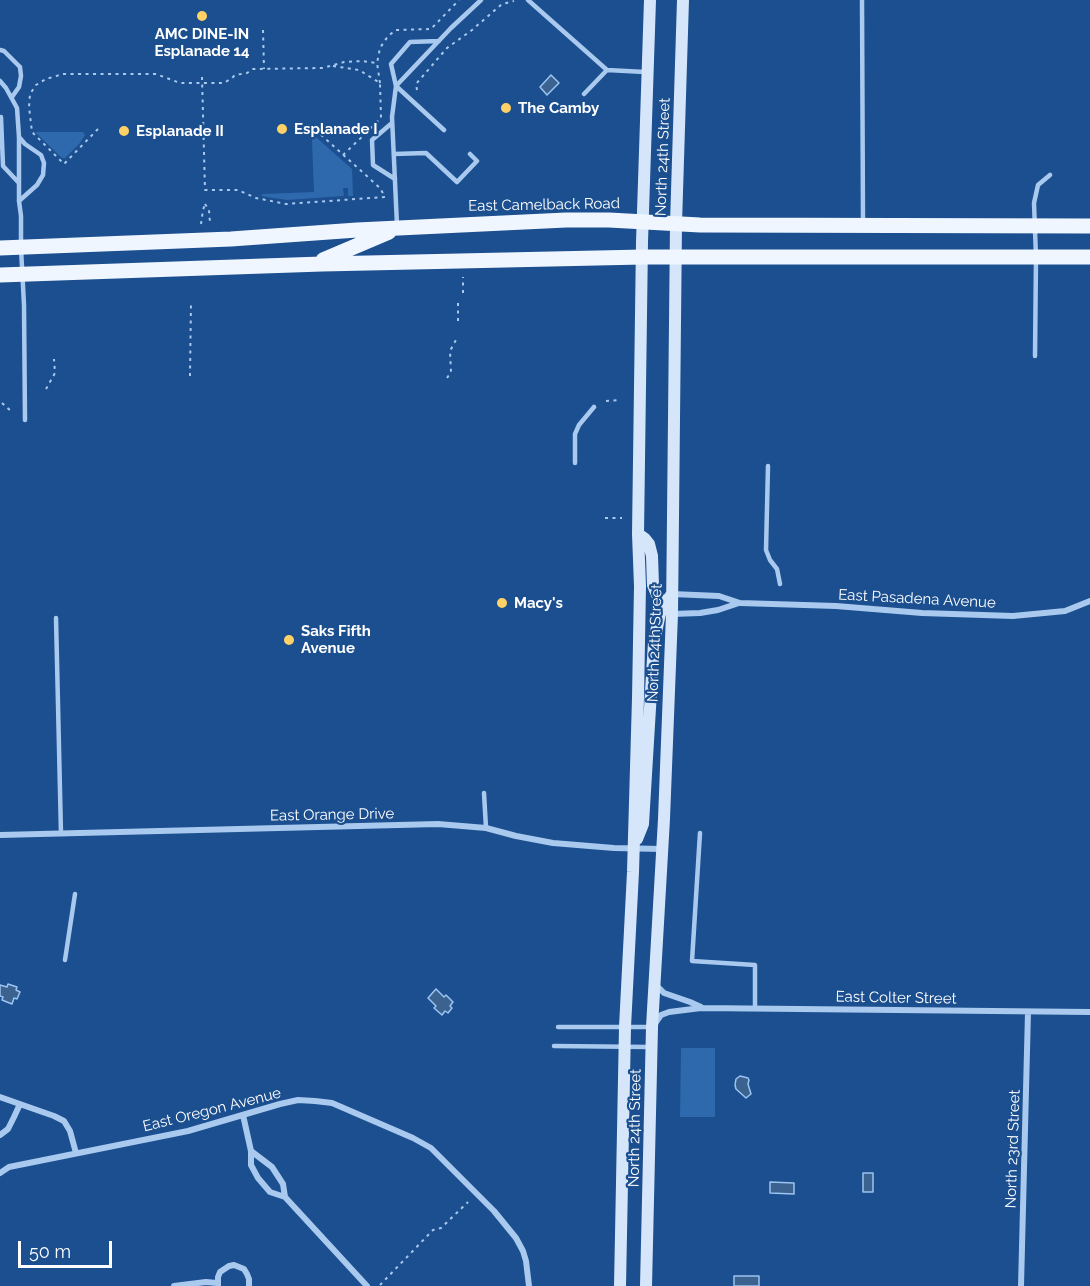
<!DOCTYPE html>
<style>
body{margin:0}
#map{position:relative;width:1090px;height:1286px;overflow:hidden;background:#1b4f8f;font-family:Raleway,sans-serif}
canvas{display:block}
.scale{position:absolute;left:18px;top:1241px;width:94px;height:27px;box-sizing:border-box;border:3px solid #fff;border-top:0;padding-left:8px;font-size:18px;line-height:21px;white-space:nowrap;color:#fff;-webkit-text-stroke:4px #1b4f8f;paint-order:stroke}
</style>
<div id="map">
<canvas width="1090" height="1286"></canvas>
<div class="scale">50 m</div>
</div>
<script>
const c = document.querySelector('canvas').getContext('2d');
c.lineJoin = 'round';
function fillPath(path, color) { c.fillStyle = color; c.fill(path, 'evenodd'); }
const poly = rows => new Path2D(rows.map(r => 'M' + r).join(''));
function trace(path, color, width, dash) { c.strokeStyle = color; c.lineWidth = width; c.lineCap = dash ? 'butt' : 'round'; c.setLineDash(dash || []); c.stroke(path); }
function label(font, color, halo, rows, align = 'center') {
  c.font = font + ' Raleway,sans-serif'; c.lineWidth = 4.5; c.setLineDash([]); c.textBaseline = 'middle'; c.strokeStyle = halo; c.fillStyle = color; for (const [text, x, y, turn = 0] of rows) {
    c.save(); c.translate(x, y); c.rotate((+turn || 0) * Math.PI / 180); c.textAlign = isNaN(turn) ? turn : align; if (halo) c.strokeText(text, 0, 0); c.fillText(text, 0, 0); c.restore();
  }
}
fillPath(poly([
 [35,132,83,132,85,135,80,143,65,158,62,158],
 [314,136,317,138,352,169,353,196,348,196,348,188,343,188,344,196,287,200,261,196,263,194,314,192,312,141],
 [681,1048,715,1048,715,1117,680,1117]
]), '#2e69ad');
const water = poly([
 [551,75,559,83,547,95,540,87,551,75],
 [8,984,17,987,16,990,20,992,17,999,14,998,12,1004,2,1000,3,997,0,996,0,985,7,987,8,984],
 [436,989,444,997,446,995,453,1002,450,1006,452,1008,448,1013,445,1011,442,1015,434,1008,436,1006,428,998,436,989],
 [740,1076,748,1078,749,1080,748,1084,751,1094,746,1098,736,1089,735,1085,736,1079,740,1076],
 [863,1173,873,1173,873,1192,863,1192,863,1173],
 [770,1182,794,1183,794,1194,770,1193,770,1182],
 [734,1276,759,1276,759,1286,734,1286,734,1276]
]);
fillPath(water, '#3c6290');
trace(water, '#9cc4f0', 1.5);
trace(poly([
 [263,30,264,69],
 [333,66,359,70,380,83,381,118,369,130],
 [202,77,205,190,238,190,256,198,286,204,385,197,380,188,308,123],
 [380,83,377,63,380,48,388,36,396,30,431,29,459,0],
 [417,90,416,84,447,48,472,30,502,4,514,1],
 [98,129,64,164,32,132,29,107,30,94,36,85,46,79,63,74,156,74,180,83,224,83,232,78,235,75,247,73,253,69,323,68,344,62,362,61,377,63],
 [343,155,365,134],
 [205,204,209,210,210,223],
 [201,224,203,210,205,204],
 [463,293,463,277],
 [458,303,458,321],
 [190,376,191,301],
 [447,378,451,372,450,351,457,338],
 [46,389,55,373,54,359],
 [606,401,619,400],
 [2,403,13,413],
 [605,518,622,518],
 [380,1285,433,1230,441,1228,468,1202]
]), '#a9c9ee', 2, [3, 4.5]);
trace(poly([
 [528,0,607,70,645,72],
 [862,0,863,223],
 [439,41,410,42,391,64,396,86,444,130],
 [0,50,4,51,20,67,21,76,19,87,12,97],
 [0,81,6,88,17,108,19,137,19,201,21,216,21,248,24,305,25,420],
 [584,94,607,70],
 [1,117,3,166,19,183],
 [392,123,372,140,373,165,395,179],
 [394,154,426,153,457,182,477,161,470,154],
 [19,201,37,185,43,175,44,163,41,155,25,144,19,137],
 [397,225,392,117,396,86,451,28,481,0],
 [1035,356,1036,257,1034,203,1038,185,1050,175],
 [575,463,575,434,579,425,594,407],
 [768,466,766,550,770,560,777,569,780,584],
 [56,618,61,834],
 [484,793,486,828],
 [700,833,692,961,755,965,755,1008],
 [65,960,75,894],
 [558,1027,651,1027],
 [554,1046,650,1047]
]), '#a9c9ee', 4.5);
trace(poly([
 [672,594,719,596,740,603,836,606,922,613,1013,616,1065,611,1090,601],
 [672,614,700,613,718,610,739,603],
 [0,835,438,824,486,828,516,836,553,843,614,848,662,849],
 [655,984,664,993,690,1002,701,1007],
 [654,1025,661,1015,669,1012,701,1008,1090,1012],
 [0,1097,54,1116,64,1121,70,1131,76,1153],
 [243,1115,251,1151,251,1165,258,1178,270,1192,285,1197,367,1286],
 [0,1135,8,1129,14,1117,20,1104],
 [251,1151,272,1167,283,1184,285,1197],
 [0,1173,9,1167,188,1131,280,1104,298,1100,315,1101,332,1103,413,1138,431,1148,494,1211,516,1238,523,1251,526,1261,529,1286],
 [174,1286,206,1282,217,1283],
 [218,1286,218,1277,220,1272,229,1266,234,1265,244,1269,247,1274,249,1279,249,1286],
 [1021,1286,1028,1012]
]), '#a9c9ee', 6);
trace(poly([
 [638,534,645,539,649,544,652,556,653,585,660,602,668,610],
 [637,839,643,824,654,642,660,613,663,606,672,594],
 [620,1286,625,1027,633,872,638,698,640,586,638,534,640,387,642,242,650,0],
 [646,1286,652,1027,664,819,672,614,676,224,683,0]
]), '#d6e6fa', 12);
trace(poly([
 [0,248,231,239,357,230,566,220,609,220,700,225,1090,226],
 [323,260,389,232],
 [0,275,322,264,643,257,1090,257]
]), '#f0f6ff', 15);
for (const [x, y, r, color] of [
 [202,16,6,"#ffd166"],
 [506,108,6,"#ffd166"],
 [282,129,6,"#ffd166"],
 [124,131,6,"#ffd166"],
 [502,603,6,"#ffd166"],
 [289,640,6,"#ffd166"]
]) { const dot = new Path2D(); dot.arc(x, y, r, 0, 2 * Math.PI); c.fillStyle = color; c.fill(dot); trace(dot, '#1b4f8f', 2); }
label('bold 15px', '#fff', '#1b4f8f', [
 ["AMC DINE-IN",202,34,"center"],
 ["Esplanade 14",202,51,"center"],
 ["The Camby",518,108],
 ["Esplanade I",294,129],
 ["Esplanade II",136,131],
 ["Macy's",514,603],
 ["Saks Fifth",301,631],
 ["Avenue",301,648]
], 'left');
label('15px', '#fff', '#1b4f8f', [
 ["North 24th Street",663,157,-88],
 ["East Camelback Road",544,205,-1],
 ["East Pasadena Avenue",917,599,3],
 ["North 24th Street",655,643,-88],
 ["East Orange Drive",332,815,-1],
 ["East Colter Street",896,998,1],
 ["East Oregon Avenue",212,1110,-14],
 ["North 24th Street",635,1128,-89],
 ["North 23rd Street",1013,1149,-88]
]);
</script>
